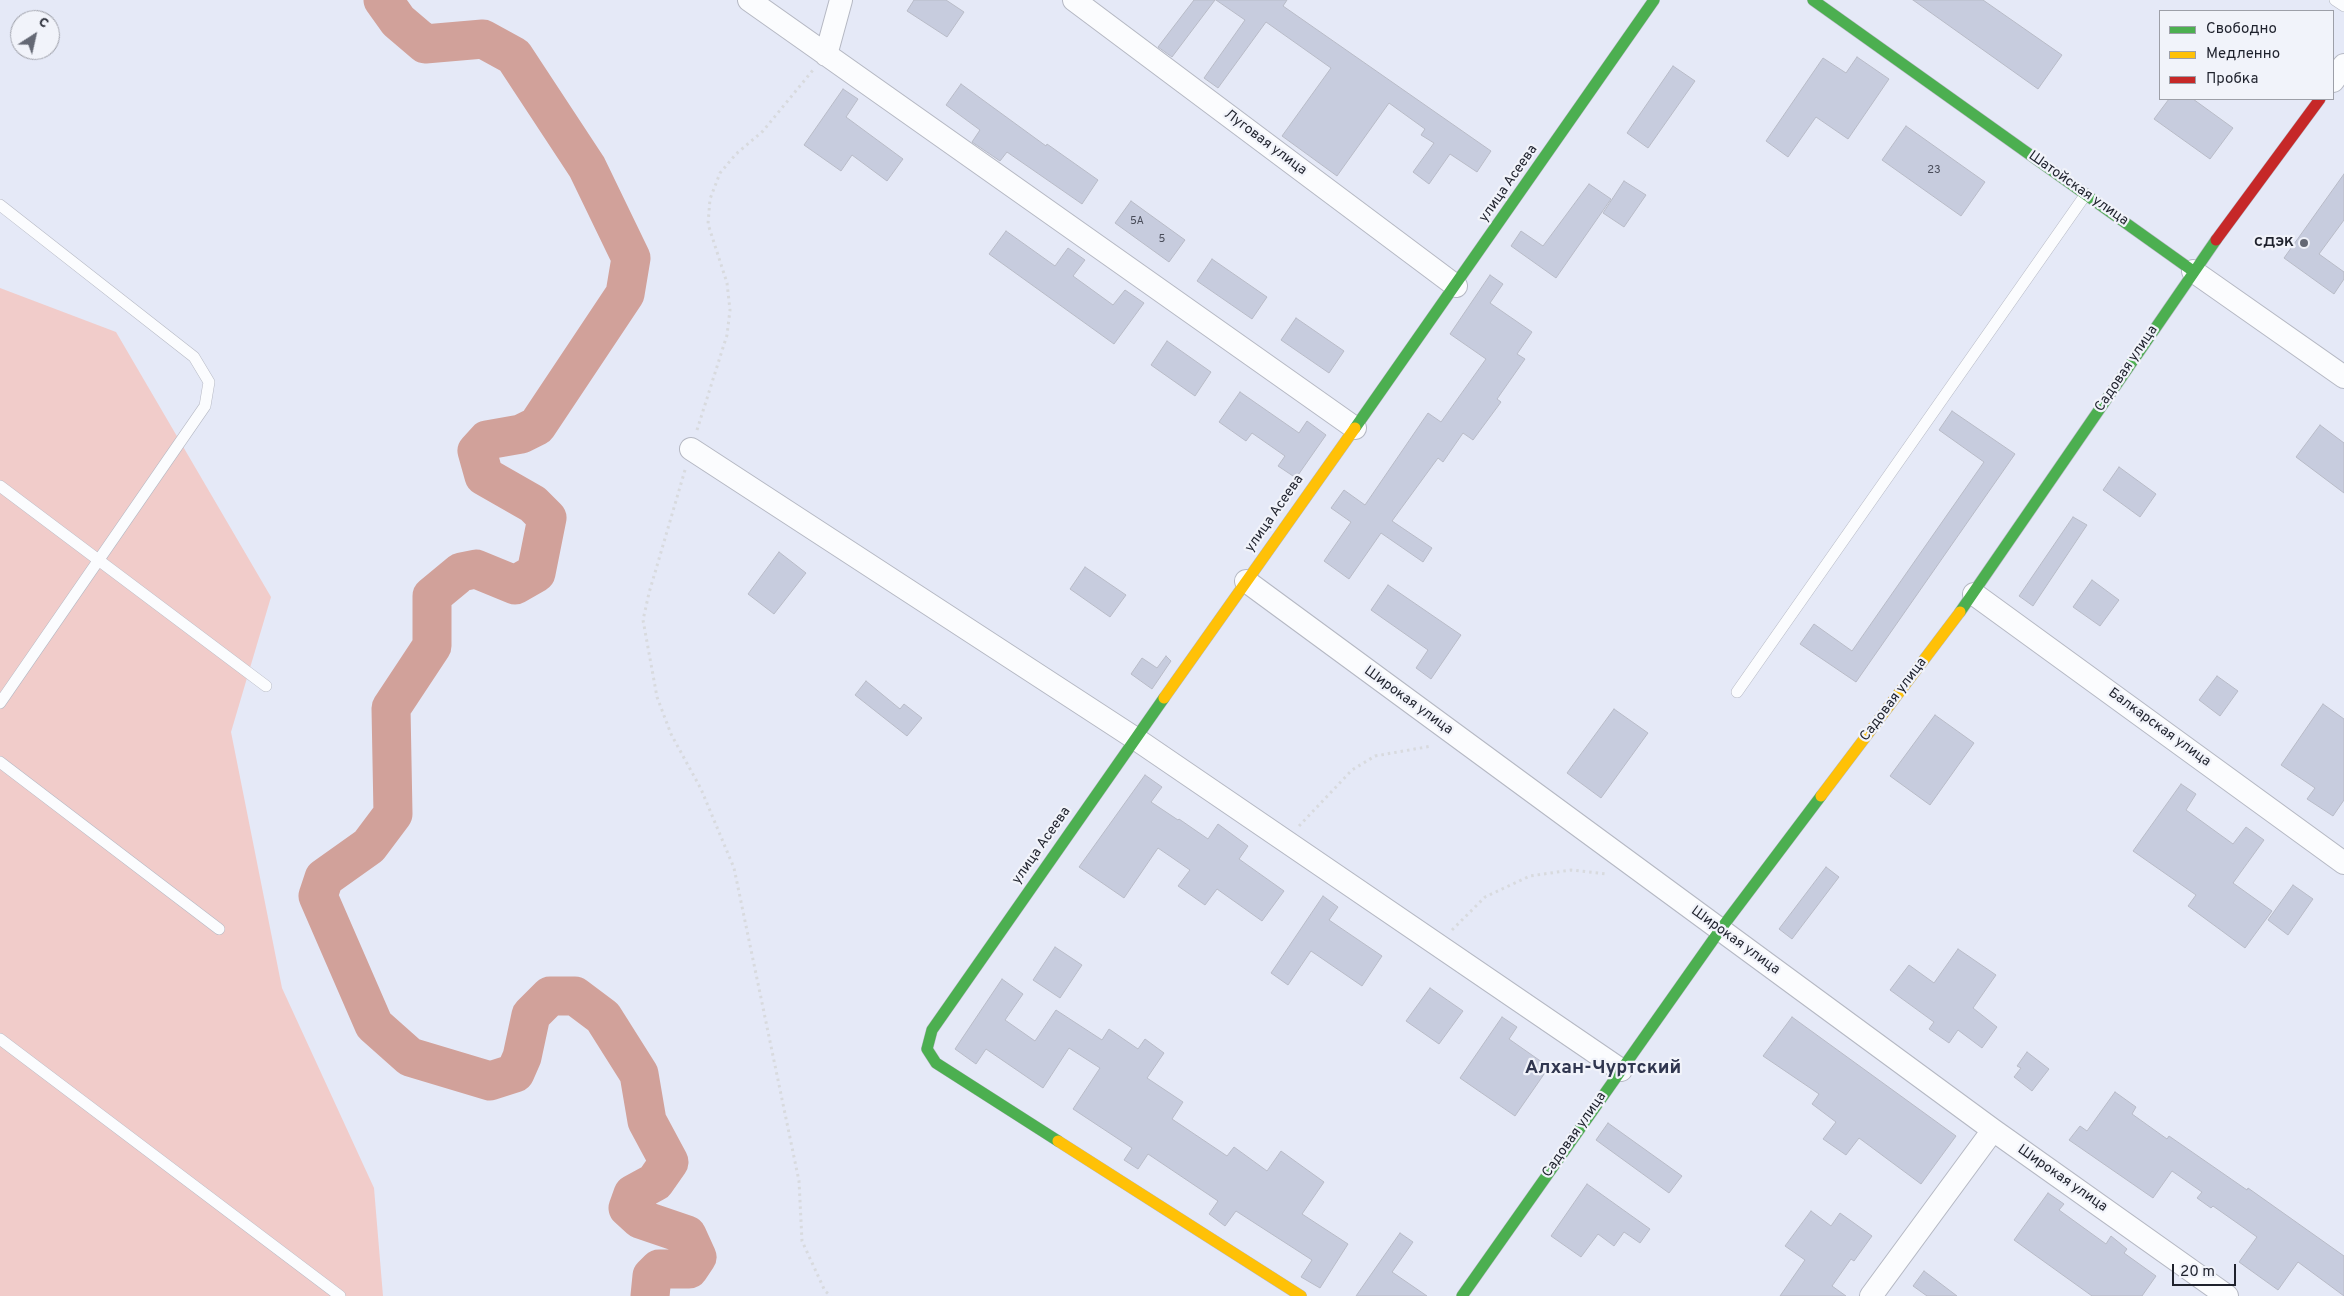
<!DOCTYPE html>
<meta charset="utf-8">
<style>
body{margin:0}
#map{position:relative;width:2344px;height:1296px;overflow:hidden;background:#e5e9f7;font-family:Overpass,sans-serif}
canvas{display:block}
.legend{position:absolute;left:2159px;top:10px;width:175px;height:90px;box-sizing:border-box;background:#f1f3fa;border:1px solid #9d9fa8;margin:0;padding:6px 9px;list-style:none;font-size:15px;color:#1f222d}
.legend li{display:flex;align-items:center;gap:10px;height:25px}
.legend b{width:25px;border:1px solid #9d9fa8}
.north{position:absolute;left:10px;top:10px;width:50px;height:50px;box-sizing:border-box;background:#f1f3fa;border:1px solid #9d9fa8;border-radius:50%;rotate:35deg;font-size:14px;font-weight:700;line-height:20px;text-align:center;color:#1f222d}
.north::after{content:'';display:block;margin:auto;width:18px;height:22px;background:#646874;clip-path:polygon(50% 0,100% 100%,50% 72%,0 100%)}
.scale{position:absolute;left:2172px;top:1264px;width:64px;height:22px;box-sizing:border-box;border:2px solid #1f222d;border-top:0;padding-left:6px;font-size:15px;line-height:18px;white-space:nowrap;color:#1f222d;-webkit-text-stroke:4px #f1f3fa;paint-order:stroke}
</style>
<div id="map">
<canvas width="2344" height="1296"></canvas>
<ul class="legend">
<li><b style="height:6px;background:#4caf50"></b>Свободно</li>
<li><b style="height:6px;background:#ffc107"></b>Медленно</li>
<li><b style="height:6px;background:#c62828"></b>Пробка</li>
</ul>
<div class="north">С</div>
<div class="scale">20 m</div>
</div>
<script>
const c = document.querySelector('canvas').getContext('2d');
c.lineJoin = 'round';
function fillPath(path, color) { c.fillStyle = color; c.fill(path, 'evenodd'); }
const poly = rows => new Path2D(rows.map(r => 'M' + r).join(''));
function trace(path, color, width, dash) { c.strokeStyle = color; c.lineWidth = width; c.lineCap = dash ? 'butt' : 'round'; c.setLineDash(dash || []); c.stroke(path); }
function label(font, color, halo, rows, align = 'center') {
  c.font = font + ' Overpass,sans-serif'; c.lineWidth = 4.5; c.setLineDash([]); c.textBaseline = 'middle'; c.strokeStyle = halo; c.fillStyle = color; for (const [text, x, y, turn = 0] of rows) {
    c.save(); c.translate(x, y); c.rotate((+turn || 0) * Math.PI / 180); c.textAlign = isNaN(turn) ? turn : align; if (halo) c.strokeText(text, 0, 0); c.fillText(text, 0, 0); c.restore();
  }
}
fillPath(poly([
 [0,288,116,332,271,597,231,732,282,988,374,1188,383,1296,0,1296]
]), '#f1ccca');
trace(poly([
 [383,0,398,21,425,44,483,39,514,56,587,167,631,258,625,294,537,426,521,434,487,440,477,451,484,476,533,504,547,518,536,573,515,585,476,569,461,572,432,596,432,646,391,708,393,814,369,846,324,878,318,896,374,1025,410,1057,490,1081,515,1073,522,1057,531,1015,550,996,575,996,603,1017,639,1074,647,1121,669,1162,655,1182,633,1194,628,1208,640,1219,687,1235,697,1257,689,1269,659,1269,652,1276,650,1296]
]), '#d1a19a', 39);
const building = poly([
 [914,0,946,0,964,12,947,37,907,11,914,0],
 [1194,0,1215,0,1172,57,1158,47,1194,0],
 [1216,0,1287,0,1283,6,1491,151,1477,172,1450,154,1429,184,1413,172,1434,143,1421,135,1425,129,1389,103,1337,176,1282,136,1331,68,1266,22,1218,88,1204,78,1245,20,1216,0],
 [1913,0,1983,0,2062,55,2038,89,1913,0],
 [1857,57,1889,79,1848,139,1816,117,1788,157,1766,141,1823,58,1846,73,1857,57],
 [1673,66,1695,81,1648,148,1627,133,1673,66],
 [961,84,1046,146,1047,144,1098,180,1082,204,1007,152,1000,161,972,142,980,130,946,105,961,84],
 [843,89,858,99,846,117,903,159,887,181,852,155,841,171,804,145,843,89],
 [2169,99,2193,99,2233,128,2210,159,2154,119,2169,99],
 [1906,126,1985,182,1961,216,1882,160,1906,126],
 [2344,174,2344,220,2319,254,2344,272,2344,279,2334,294,2284,258,2344,174],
 [1624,181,1646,195,1624,227,1603,213,1624,181],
 [1589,184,1611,199,1556,278,1511,246,1521,231,1543,246,1589,184],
 [1131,201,1185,240,1169,262,1115,223,1131,201],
 [1006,231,1055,266,1068,248,1085,260,1073,276,1113,305,1125,290,1144,303,1114,344,989,254,1006,231],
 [1212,259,1267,297,1252,319,1197,281,1212,259],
 [1490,275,1503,284,1490,303,1532,332,1517,354,1525,359,1497,399,1501,402,1473,440,1463,433,1443,462,1438,458,1392,521,1432,548,1423,562,1381,533,1349,579,1324,561,1351,522,1331,508,1344,490,1365,505,1428,413,1441,422,1486,359,1450,334,1490,275],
 [1296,318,1344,351,1329,373,1281,340,1296,318],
 [1167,341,1211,372,1195,396,1151,365,1167,341],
 [1240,392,1299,433,1307,421,1326,435,1296,478,1278,466,1285,456,1252,433,1246,441,1219,422,1240,392],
 [1952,411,2015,454,1856,682,1800,644,1814,624,1852,651,1984,462,1939,430,1952,411],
 [2320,425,2344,443,2344,493,2296,457,2320,425],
 [2119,467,2156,494,2140,517,2103,490,2119,467],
 [2073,517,2087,525,2033,606,2019,596,2073,517],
 [779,552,806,573,774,614,748,594,779,552],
 [1085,567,1126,595,1110,617,1070,589,1085,567],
 [2092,580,2119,600,2100,626,2073,607,2092,580],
 [1388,585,1461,635,1431,679,1416,668,1428,650,1371,610,1388,585],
 [1166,656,1171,661,1152,689,1131,674,1142,658,1157,668,1166,656],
 [2217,676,2238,691,2220,716,2199,700,2217,676],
 [866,681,900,709,904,704,922,718,907,736,855,695,866,681],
 [2323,704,2344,719,2344,800,2333,816,2307,799,2315,788,2281,765,2323,704],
 [1614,709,1648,733,1601,798,1567,773,1614,709],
 [1935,715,1974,743,1930,805,1890,776,1935,715],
 [1145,775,1162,787,1151,802,1178,820,1179,819,1208,839,1218,824,1248,846,1239,859,1284,891,1262,921,1217,889,1205,905,1178,886,1190,870,1158,848,1124,898,1079,867,1145,775],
 [2181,784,2196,794,2186,810,2233,844,2246,827,2264,840,2233,883,2272,911,2245,948,2188,906,2196,895,2133,851,2181,784],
 [1826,867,1839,877,1792,939,1779,929,1826,867],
 [2293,885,2313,899,2288,935,2268,920,2293,885],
 [1323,896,1338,907,1329,920,1382,956,1362,986,1311,951,1288,985,1271,973,1323,896],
 [1055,947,1082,965,1060,998,1033,980,1055,947],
 [1958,949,1996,975,1973,1008,1997,1027,1982,1048,1958,1030,1949,1043,1929,1029,1934,1022,1890,990,1909,965,1934,983,1958,949],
 [1002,979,1023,994,1005,1020,1035,1041,1056,1010,1102,1040,1109,1029,1138,1049,1145,1039,1164,1053,1147,1078,1183,1102,1172,1119,1227,1156,1234,1147,1267,1171,1281,1151,1324,1182,1302,1214,1348,1244,1320,1288,1301,1277,1312,1260,1236,1211,1225,1226,1209,1214,1218,1201,1148,1154,1138,1169,1124,1160,1132,1148,1073,1109,1100,1068,1069,1048,1043,1088,986,1049,976,1064,955,1049,1002,979],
 [1430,988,1463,1011,1439,1044,1406,1021,1430,988],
 [1502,1017,1517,1027,1509,1039,1549,1067,1515,1116,1460,1078,1502,1017],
 [1792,1017,1956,1136,1921,1184,1859,1138,1846,1155,1823,1139,1836,1122,1812,1104,1819,1094,1763,1056,1792,1017],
 [2027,1052,2049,1069,2032,1091,2014,1077,2021,1068,2017,1066,2027,1052],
 [2115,1092,2136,1107,2132,1114,2167,1139,2169,1136,2247,1190,2248,1188,2344,1256,2344,1296,2298,1262,2278,1290,2239,1262,2257,1237,2213,1206,2211,1208,2197,1198,2202,1192,2172,1171,2153,1198,2069,1140,2080,1126,2087,1131,2115,1092],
 [1608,1123,1682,1176,1669,1193,1596,1140,1608,1123],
 [1587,1184,1650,1229,1640,1243,1624,1232,1614,1246,1598,1234,1581,1257,1551,1236,1587,1184],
 [2048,1193,2064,1204,2059,1210,2106,1244,2111,1236,2127,1249,2124,1253,2156,1276,2142,1296,2092,1296,2014,1240,2048,1193],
 [1811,1211,1831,1226,1840,1213,1872,1236,1854,1261,1851,1259,1832,1286,1846,1296,1780,1296,1805,1260,1785,1246,1811,1211],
 [1400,1233,1413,1242,1392,1272,1427,1296,1356,1296,1400,1233],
 [1924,1271,1957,1296,1927,1296,1913,1286,1924,1271]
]);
fillPath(building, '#c7ccde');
trace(building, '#b8bbc7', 1);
const lane = poly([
 [2335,0,2344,6],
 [0,205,194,357,209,382,205,406,0,703],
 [0,486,266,686],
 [1737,692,2086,194],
 [0,762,219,929],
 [0,1039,340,1296]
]);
const street = poly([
 [749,0,1355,428],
 [1074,0,1456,286],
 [826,55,841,0],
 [2333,81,2344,65],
 [2193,271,2344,377],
 [691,449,1136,739,1621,1070],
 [1246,581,1993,1130,2227,1296],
 [1974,594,2344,863],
 [1871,1296,1993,1130]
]);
const fast = poly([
 [1813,0,2193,271],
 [1355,428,1654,0],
 [1960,612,2216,240],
 [1058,1141,936,1063,927,1049,932,1030,1164,698],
 [1462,1296,1720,930,1821,796]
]);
const slow = poly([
 [1164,698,1355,428],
 [1821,796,1960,612],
 [1058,1141,1301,1296]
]);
const jam = poly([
 [2216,240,2320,99]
]);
trace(lane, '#b5b8c3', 12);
trace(street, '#b5b8c3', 24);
trace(fast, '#b5b8c3', 12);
trace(slow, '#b5b8c3', 12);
trace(jam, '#b5b8c3', 12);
trace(poly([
 [697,430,727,335,730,310,727,283,708,224,710,199,720,173,736,154,763,131,813,70],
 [685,470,649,593,643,620,657,697,671,734,701,789,734,868,799,1181,802,1241,825,1291,831,1296],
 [1299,826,1352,770,1375,756,1432,746],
 [1452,930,1485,897,1530,876,1571,870,1607,874]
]), '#d8dade', 3, [2.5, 4]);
trace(lane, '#fbfcfe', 11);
trace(street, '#fbfcfe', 22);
trace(fast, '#4caf50', 11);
trace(slow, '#ffc107', 11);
trace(jam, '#c62828', 11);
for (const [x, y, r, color] of [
 [2304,243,5,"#646874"]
]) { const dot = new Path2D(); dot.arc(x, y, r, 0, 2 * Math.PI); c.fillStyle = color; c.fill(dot); trace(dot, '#f1f3fa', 2); }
label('11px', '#494c59', null, [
 ["23",1934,171],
 ["5А",1137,222],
 ["5",1162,240]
]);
label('14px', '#1f222d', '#f1f3fa', [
 ["Луговая улица",1265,143,37],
 ["улица Асеева",1509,184,-55],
 ["Шатойская улица",2078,189,35],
 ["Садовая улица",2127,369,-56],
 ["улица Асеева",1275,514,-55],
 ["Садовая улица",1894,700,-53],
 ["Широкая улица",1408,701,36],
 ["Балкарская улица",2159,728,36],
 ["улица Асеева",1042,846,-55],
 ["Широкая улица",1735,941,36],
 ["Садовая улица",1575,1135,-55],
 ["Широкая улица",2062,1179,35]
]);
label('bold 14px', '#1f222d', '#f1f3fa', [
 ["СДЭК",2294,243]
], 'right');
label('bold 19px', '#30364f', '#f1f3fa', [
 ["Алхан-Чуртский",1603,1069]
]);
</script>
